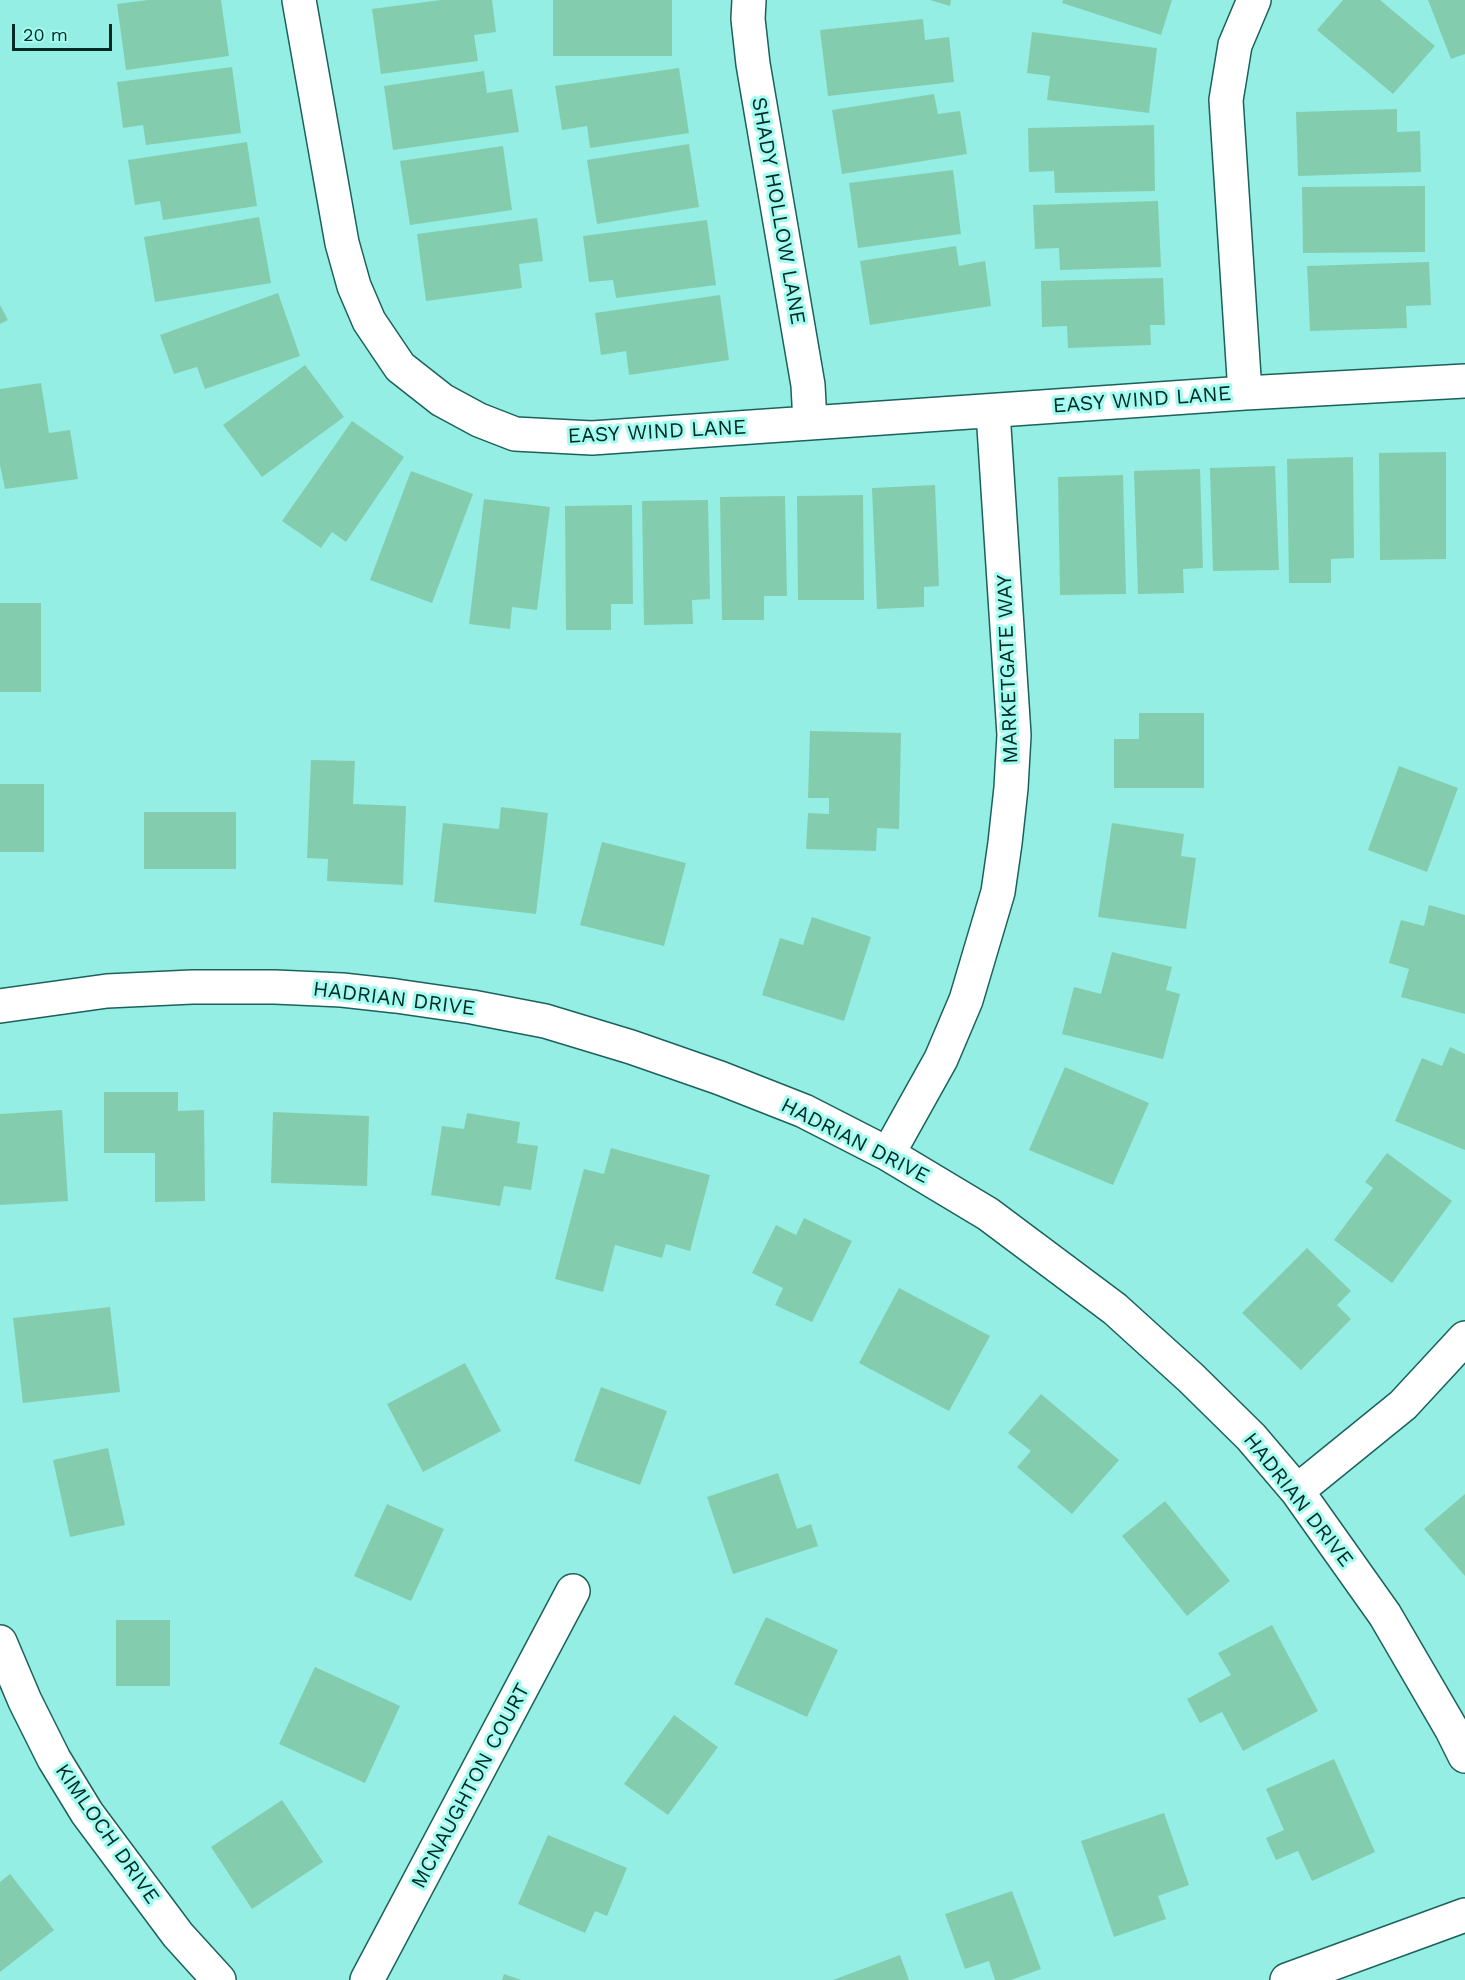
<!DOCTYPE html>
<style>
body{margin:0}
#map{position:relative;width:1465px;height:1980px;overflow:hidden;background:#95eee3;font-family:"Work Sans",sans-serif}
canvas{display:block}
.scale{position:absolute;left:12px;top:24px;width:100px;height:27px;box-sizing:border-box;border:3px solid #002824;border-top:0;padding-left:8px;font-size:18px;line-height:21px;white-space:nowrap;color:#002824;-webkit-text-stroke:4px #a2fcf0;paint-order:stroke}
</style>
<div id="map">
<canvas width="1465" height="1980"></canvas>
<div class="scale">20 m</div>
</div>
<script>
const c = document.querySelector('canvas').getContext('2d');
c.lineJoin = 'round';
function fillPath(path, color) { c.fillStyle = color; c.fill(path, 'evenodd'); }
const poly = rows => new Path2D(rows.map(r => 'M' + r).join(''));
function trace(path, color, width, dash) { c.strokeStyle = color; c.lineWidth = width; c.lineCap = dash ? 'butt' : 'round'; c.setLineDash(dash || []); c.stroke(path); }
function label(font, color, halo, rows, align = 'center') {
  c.font = font + ' "Work Sans",sans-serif'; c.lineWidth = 6; c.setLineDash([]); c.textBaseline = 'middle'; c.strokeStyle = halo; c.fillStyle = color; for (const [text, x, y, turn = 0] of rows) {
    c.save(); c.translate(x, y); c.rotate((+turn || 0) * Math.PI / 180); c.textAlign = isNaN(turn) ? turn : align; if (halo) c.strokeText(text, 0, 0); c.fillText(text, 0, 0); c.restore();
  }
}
fillPath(poly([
 [148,0,221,0,229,56,126,70,117,4],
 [441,0,492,0,496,32,474,35,478,61,381,74,372,9],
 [553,0,672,0,672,56,553,56],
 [930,0,951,0,950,6],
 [1063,0,1172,0,1161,35,1062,3],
 [1343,0,1380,0,1435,46,1393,94,1317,30],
 [1428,0,1465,0,1465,54,1451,59],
 [923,19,925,40,949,37,954,82,828,96,820,30],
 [1032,32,1157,48,1149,113,1047,100,1050,76,1027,73],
 [232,67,241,133,146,145,143,125,123,128,117,82],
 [679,68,689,133,590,148,587,126,562,130,555,86],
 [484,71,487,93,512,89,519,132,393,150,384,86],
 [934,94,938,114,960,111,967,154,842,174,832,110],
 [1397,109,1397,132,1420,131,1421,172,1298,176,1296,112],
 [1154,125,1155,191,1055,193,1054,171,1029,172,1028,128],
 [247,142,257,206,163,220,160,201,135,205,128,160],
 [689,144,699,207,597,224,587,160],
 [503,146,512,210,410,225,400,161],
 [953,170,961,234,858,248,849,183],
 [1425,186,1425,252,1303,253,1302,187],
 [1158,201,1161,267,1060,270,1059,248,1035,249,1033,205],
 [259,217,271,283,155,302,144,237],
 [537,218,543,261,519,264,522,288,426,301,417,234],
 [707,220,716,285,616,298,613,280,589,282,583,236],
 [956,246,959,266,985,261,991,306,870,325,860,261],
 [1429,262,1431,305,1406,306,1407,328,1310,331,1307,266],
 [1163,278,1165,325,1150,325,1151,345,1068,348,1067,326,1042,327,1041,281],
 [278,293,300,356,205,389,197,367,174,374,160,335],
 [720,295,729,360,629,375,626,351,601,355,595,313],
 [0,305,8,320,0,324],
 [305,365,344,417,262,477,223,425],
 [41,383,49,433,70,430,78,479,5,489,0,465,0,389],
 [352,421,404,457,346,542,332,532,321,548,282,521],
 [1446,452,1446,559,1380,560,1379,453],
 [1353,457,1354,558,1331,559,1331,583,1289,583,1287,459],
 [1275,466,1279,570,1213,571,1210,468],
 [1200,469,1203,568,1183,569,1184,593,1138,594,1134,471],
 [411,471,473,494,432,603,370,580],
 [1123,475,1126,594,1060,595,1058,477],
 [935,485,939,586,924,587,924,607,877,609,872,488],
 [863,495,864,600,798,600,797,496],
 [785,496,787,596,764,596,764,620,722,620,720,497],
 [484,499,550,507,537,610,512,607,510,629,469,624],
 [708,500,710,599,692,600,693,624,644,625,642,501],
 [632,505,633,604,611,604,611,630,566,630,565,506],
 [0,603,41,603,41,692,0,692],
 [1139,713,1204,713,1204,788,1114,788,1114,739,1139,739],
 [810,731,901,733,899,829,877,828,876,851,806,849,808,813,829,814,829,798,808,798],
 [311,760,355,761,353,804,406,806,403,885,327,881,328,859,307,858],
 [1399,766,1458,788,1427,872,1368,850],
 [0,784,44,784,44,852,0,852],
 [501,807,548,813,536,914,434,902,443,823,499,829],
 [144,812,236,812,236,869,144,869],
 [1112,823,1184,834,1181,856,1196,858,1186,929,1098,917],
 [602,842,686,863,664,946,580,925],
 [1429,905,1465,915,1465,1014,1401,997,1409,969,1389,963,1401,920,1424,926],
 [812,917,871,937,844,1021,762,995,780,938,803,945],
 [1112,952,1172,967,1166,990,1180,994,1163,1059,1062,1034,1074,987,1101,994],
 [1450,1047,1465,1054,1465,1150,1395,1121,1422,1058,1442,1066],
 [1065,1067,1149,1103,1113,1185,1029,1150],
 [104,1092,178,1092,178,1111,204,1110,205,1201,155,1202,155,1153,104,1153],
 [62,1110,68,1201,0,1205,0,1114],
 [273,1112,369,1116,367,1186,271,1183],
 [467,1113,520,1122,517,1143,538,1146,531,1190,504,1186,500,1206,431,1195,442,1126,464,1129],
 [611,1148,710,1175,690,1251,666,1244,662,1258,615,1245,603,1292,555,1279,584,1169,604,1174],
 [1387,1153,1452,1201,1392,1283,1334,1240,1373,1188,1365,1182],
 [804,1218,852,1241,812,1322,775,1305,783,1288,752,1273,776,1225,796,1235],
 [1307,1248,1351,1291,1337,1305,1351,1319,1301,1370,1242,1313],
 [899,1288,990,1336,949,1411,859,1363],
 [110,1307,120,1392,23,1403,13,1318],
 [465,1363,501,1431,423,1472,387,1404],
 [601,1387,667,1411,640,1485,574,1461],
 [1041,1394,1119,1460,1072,1514,1017,1467,1031,1451,1008,1433],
 [108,1448,125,1525,70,1537,53,1460],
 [778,1473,797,1529,811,1524,818,1546,733,1574,707,1497],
 [1465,1494,1465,1576,1424,1529],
 [1165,1501,1230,1581,1187,1616,1122,1536],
 [387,1504,444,1529,411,1601,354,1576],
 [766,1617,838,1650,807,1717,734,1684],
 [116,1620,170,1620,170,1686,116,1686],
 [1272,1625,1318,1711,1243,1751,1222,1712,1200,1723,1187,1699,1231,1675,1218,1653],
 [315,1667,400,1706,365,1783,279,1744],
 [674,1715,718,1747,668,1815,624,1784],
 [1334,1759,1375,1852,1312,1881,1298,1851,1276,1860,1266,1838,1284,1830,1266,1789],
 [282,1800,323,1862,252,1909,211,1847],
 [1164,1813,1189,1885,1158,1896,1166,1919,1114,1937,1081,1841],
 [548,1835,627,1868,607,1916,595,1911,585,1933,518,1904],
 [10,1874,54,1930,0,1972,0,1882],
 [1012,1891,1041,1969,1011,1980,995,1980,989,1961,965,1969,945,1914],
 [900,1955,909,1980,833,1980],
 [504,1974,521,1980,502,1980]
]), '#83cdae');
const street = poly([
 [299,0,342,243,354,286,369,321,400,367,442,400,479,420,515,434,592,438,1245,393,1465,381],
 [749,0,748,19,753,64,808,385,810,423],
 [1245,393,1226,100,1235,45,1254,0],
 [0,1006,107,991,192,987,275,987,342,990,396,996,472,1007,545,1021,631,1047,720,1078,804,1111,888,1154,988,1214,1115,1309,1191,1378,1251,1437,1297,1491,1385,1615,1452,1730,1465,1756],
 [888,1154,941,1059,966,1000,998,892,1005,843,1011,788,1014,735,993,412],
 [1297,1491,1403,1405,1465,1338],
 [0,1642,25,1701,54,1759,87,1813,178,1935,219,1980],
 [367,1980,573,1591],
 [1287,1980,1465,1915]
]);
trace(street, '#1a625b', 36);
trace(street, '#fff', 33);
label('21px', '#002824', '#a2fcf0', [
 ["SHADY HOLLOW LANE",778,211,80],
 ["EASY WIND LANE",1142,400,-4],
 ["EASY WIND LANE",657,432,-3],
 ["MARKETGATE WAY",1008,669,-92],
 ["HADRIAN DRIVE",394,999,7],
 ["HADRIAN DRIVE",855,1141,27],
 ["HADRIAN DRIVE",1298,1500,52],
 ["MCNAUGHTON COURT",471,1786,-62],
 ["KIMLOCH DRIVE",107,1834,55]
]);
</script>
